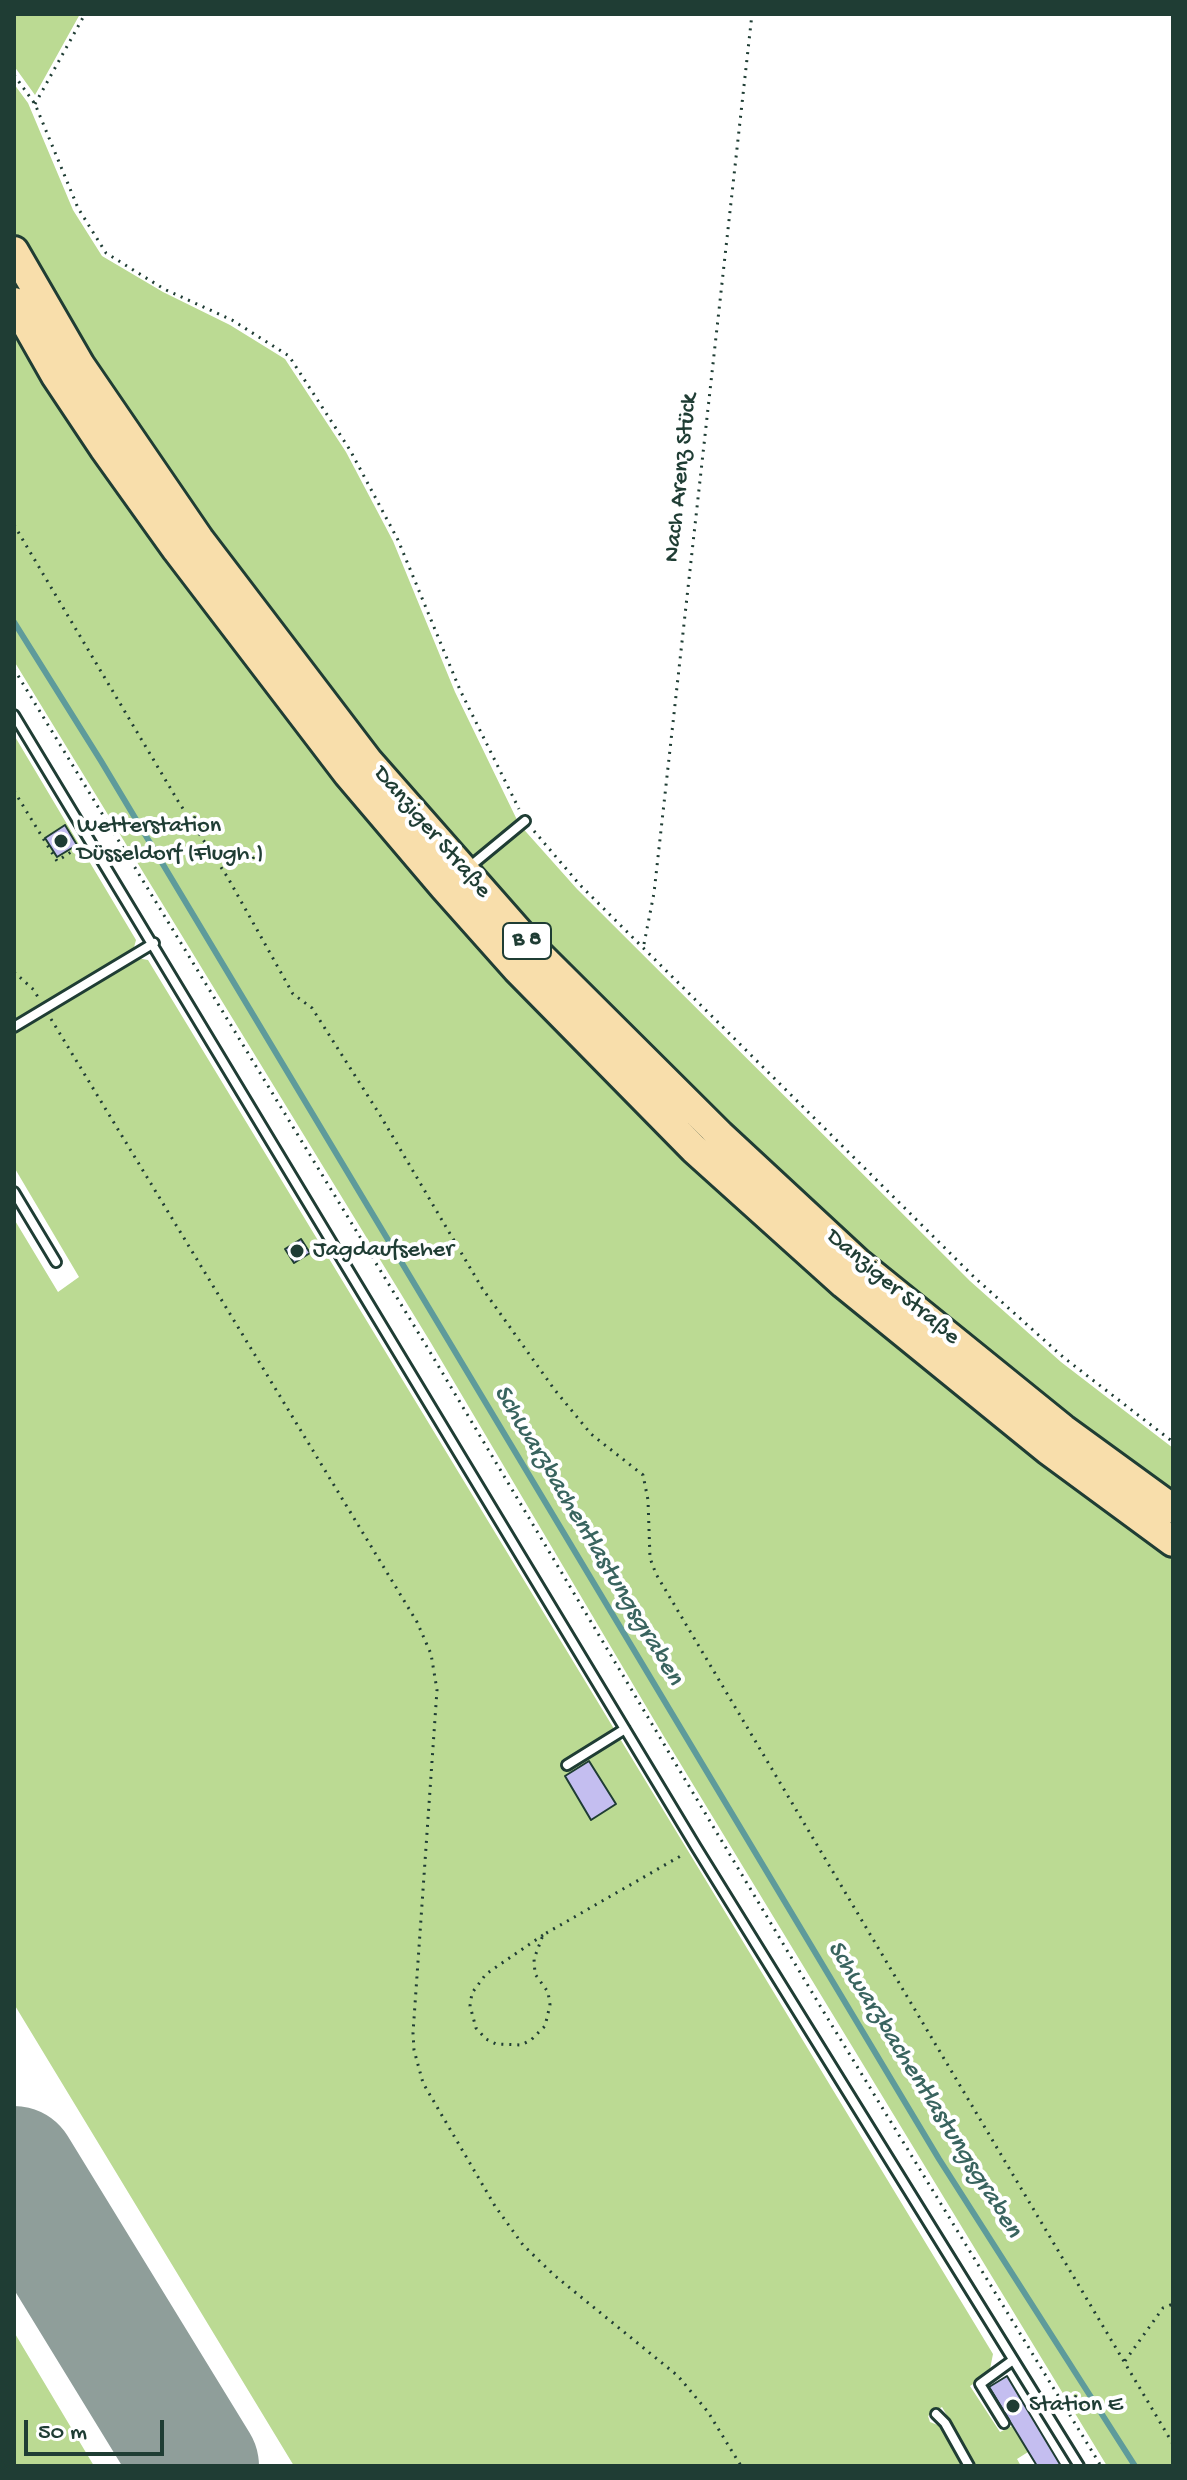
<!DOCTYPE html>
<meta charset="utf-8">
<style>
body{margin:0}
#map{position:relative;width:1187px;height:2480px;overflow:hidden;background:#fff;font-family:"Gochi Hand",sans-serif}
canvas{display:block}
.frame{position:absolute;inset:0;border:16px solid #1f3d34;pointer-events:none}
.scale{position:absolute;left:24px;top:2420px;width:140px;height:36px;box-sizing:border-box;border:4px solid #1f3d34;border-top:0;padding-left:10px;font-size:24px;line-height:28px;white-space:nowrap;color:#1f3d34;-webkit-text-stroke:6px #fff;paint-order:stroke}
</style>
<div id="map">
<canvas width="1187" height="2480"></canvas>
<div class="frame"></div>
<div class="scale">50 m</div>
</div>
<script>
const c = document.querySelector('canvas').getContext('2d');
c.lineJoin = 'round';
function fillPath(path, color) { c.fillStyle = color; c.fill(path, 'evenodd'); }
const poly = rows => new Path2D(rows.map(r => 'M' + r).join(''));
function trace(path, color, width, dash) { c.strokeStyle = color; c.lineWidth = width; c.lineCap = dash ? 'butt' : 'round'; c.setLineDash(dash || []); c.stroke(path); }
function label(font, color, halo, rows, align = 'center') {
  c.font = font + ' "Gochi Hand",sans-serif'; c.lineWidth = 8; c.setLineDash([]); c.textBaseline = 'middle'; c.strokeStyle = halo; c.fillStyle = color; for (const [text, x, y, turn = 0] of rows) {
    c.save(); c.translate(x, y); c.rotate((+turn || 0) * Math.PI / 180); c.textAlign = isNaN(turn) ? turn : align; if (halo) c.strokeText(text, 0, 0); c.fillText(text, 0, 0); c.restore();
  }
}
fillPath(poly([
 [14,14,80,14,35,95,14,66],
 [14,84,28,103,73,210,102,256,163,292,230,325,285,359,346,452,393,541,455,692,519,824,577,889,970,1281,1061,1362,1173,1448,1173,2466,1107,2466,663,1735,431,1343,14,661],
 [14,735,136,940,133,951,14,1023],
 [137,958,148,960,993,2354,989,2374,970,2386,1000,2432,1012,2426,1028,2452,1017,2459,1021,2466,976,2466,942,2407,928,2416,930,2422,940,2426,963,2466,294,2466,14,2004,14,1219,58,1292,79,1277,14,1167,14,1034],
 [14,2332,94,2466,14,2466]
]), '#bbda93');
trace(poly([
 [14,622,101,761,939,2159,1135,2466]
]), '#5e9b9b', 6);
trace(poly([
 [177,2434,194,2466]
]), '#8f9e9a', 50);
trace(poly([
 [14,2169,196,2466]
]), '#8f9e9a', 126);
const building = poly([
 [65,825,77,845,57,857,45,838,65,825],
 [301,1239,310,1253,294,1263,285,1249,301,1239],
 [589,1761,616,1804,591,1820,565,1776,589,1761],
 [1007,2376,1061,2466,1037,2466,989,2387,1007,2376]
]);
fillPath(building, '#c4bef0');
trace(building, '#1f3d34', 2);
const lane = poly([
 [14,715,696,1847,1079,2466],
 [468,868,525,821],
 [14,1027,154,943],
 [14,1192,56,1262],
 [567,1765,625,1729],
 [936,2414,945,2423,969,2466],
 [1004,2423,980,2384,1013,2360]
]);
const highway = poly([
 [14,251,80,365,199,539,368,761,536,952,720,1135,858,1263,1063,1429,1173,1509],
 [14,302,56,376,104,448,177,550,348,774,444,887,517,969,694,1149,844,1284,1048,1450,1173,1542]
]);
trace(lane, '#1f3d34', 14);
trace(highway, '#1f3d34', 34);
trace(poly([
 [14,75,35,104,78,208,106,253,164,289,232,320,289,356,350,450,398,540,460,690,519,809],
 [35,104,85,14],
 [14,525,178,801,228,878,293,994,312,1008,380,1115,482,1288,554,1389,591,1434,643,1475,648,1500,650,1558,656,1574,1173,2444],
 [14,669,427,1347,825,2014,1101,2466],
 [14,791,57,861,79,847],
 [534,831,580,885,974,1277,1063,1357,1173,1442],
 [644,944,654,893,752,14],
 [14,972,34,990,39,999],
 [51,1019,417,1622,431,1654,437,1690,413,2033,414,2050,423,2083,495,2206,523,2245,554,2275,678,2376,708,2412,741,2466],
 [543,1935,486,1974,472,1993,470,2006,476,2028,486,2039,496,2044,521,2045,531,2040,545,2026,550,2005,548,1992,535,1974,534,1959,543,1935,684,1854],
 [1125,2361,1163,2308,1173,2304]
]), '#1f3d34', 3, [2, 6]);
trace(lane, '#fff', 8);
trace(highway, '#f8deab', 28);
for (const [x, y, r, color] of [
 [61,841,8,"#1f3d34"],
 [297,1251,8,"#1f3d34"],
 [1013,2406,8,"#1f3d34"]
]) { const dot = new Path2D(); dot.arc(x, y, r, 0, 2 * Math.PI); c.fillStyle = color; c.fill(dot); trace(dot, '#fff', 3); }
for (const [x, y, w] of [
 [527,941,48]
]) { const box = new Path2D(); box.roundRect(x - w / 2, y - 18, w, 36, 6); c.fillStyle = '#fff'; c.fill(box); trace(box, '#1f3d34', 2); }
label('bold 22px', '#1f3d34', null, [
 ["B 8",527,941]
]);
label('24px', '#1f3d34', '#fff', [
 ["Nach Arenz Stück",682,478,-84],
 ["Danziger Straße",431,833,49],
 ["Danziger Straße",892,1288,40]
]);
label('24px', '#1f3d34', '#fff', [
 ["Wetterstation",77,827],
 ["Düsseldorf (Flugh.)",77,855],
 ["Jagdaufseher",313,1251],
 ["Station E",1029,2406]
], 'left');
label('italic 26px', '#39645f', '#fff', [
 ["Schwarzbachentlastungsgraben",587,1536,59],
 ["Schwarzbachentlastungsgraben",923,2090,58]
]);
</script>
